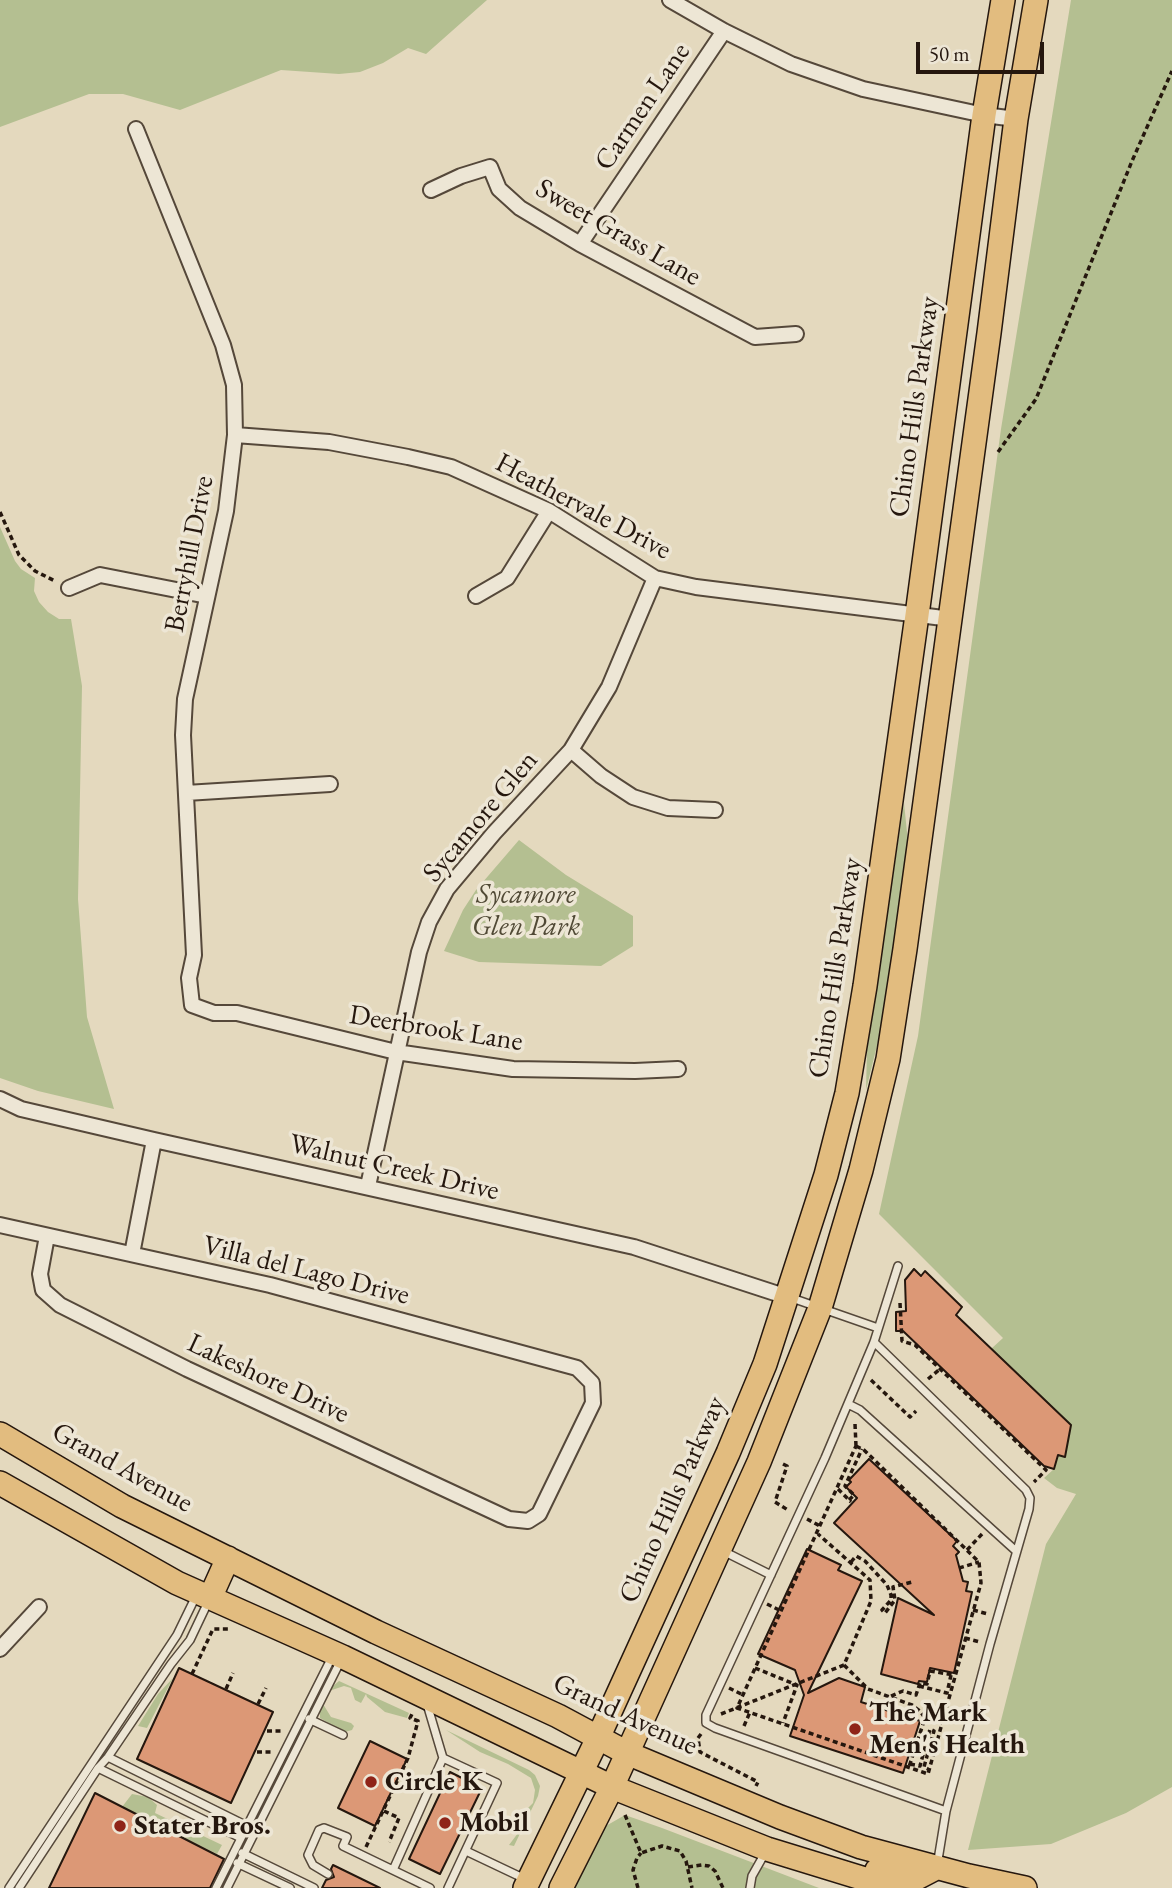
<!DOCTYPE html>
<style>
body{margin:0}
#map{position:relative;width:1172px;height:1888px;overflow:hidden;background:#e4d9be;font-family:"EB Garamond",serif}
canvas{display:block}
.scale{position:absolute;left:916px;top:42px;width:128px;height:32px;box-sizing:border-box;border:4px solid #25170e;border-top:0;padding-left:9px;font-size:21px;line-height:24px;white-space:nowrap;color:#25170e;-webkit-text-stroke:5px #ede6d5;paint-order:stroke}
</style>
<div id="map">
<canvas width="1172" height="1888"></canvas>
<div class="scale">50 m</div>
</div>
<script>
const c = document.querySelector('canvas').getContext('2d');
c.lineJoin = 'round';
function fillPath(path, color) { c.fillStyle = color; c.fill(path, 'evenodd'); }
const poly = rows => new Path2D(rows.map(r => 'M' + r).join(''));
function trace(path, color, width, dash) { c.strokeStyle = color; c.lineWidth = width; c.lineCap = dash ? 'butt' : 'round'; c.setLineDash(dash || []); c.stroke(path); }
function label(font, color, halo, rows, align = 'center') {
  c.font = font + ' "EB Garamond",serif'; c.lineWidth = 7; c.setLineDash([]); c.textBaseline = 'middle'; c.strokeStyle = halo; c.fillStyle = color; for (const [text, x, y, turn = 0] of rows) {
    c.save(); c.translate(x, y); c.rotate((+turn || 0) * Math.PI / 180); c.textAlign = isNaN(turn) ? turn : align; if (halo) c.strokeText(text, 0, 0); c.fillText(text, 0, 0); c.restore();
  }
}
fillPath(poly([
 [0,0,487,0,426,54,408,48,383,63,360,72,339,74,281,70,180,110,123,94,89,94,0,127],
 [1071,0,1172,0,1172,1787,1126,1813,1051,1844,968,1850,1046,1544,1076,1494,1057,1488,1044,1478,1054,1469,1058,1455,1065,1457,1071,1425,991,1349,1003,1338,879,1214,918,1036,1001,429],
 [0,527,15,561,21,569,35,578,34,591,39,602,48,612,59,619,71,619,82,686,78,899,87,1017,114,1109,38,1091,0,1078],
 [904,803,908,842,884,1017,866,1090,867,1050],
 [519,840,566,875,633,916,633,946,601,966,479,962,444,951,463,910,476,890],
 [173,1678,147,1728,138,1726,158,1694],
 [339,1681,409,1713,407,1718,385,1712,367,1697,366,1694,361,1703,355,1700,351,1688,344,1686,326,1692],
 [323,1704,331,1717,351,1723,354,1726,352,1730,345,1732,320,1718,320,1711],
 [446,1730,529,1770,535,1775,540,1786,538,1796,514,1846,509,1845,518,1833,523,1813,533,1803,534,1797,535,1790,531,1778,508,1764,480,1752],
 [132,1794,148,1797,157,1805,155,1813,222,1845,217,1854,122,1807],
 [625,1815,662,1828,819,1888,574,1888,604,1827]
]), '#b4bf91');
const building = poly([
 [914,1269,921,1276,925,1271,962,1307,956,1315,1071,1425,1065,1457,1058,1455,1054,1469,1044,1466,903,1331,896,1331,896,1312,906,1311,905,1280,914,1269],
 [869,1459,957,1541,953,1546,959,1552,956,1555,963,1581,968,1582,966,1591,972,1592,954,1673,930,1668,927,1682,919,1681,918,1684,881,1674,898,1598,934,1615,834,1523,857,1498,846,1487,851,1482,849,1480,869,1459],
 [807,1549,841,1565,838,1570,862,1581,808,1693,839,1678,865,1687,861,1702,920,1721,903,1773,790,1736,804,1695,795,1670,758,1654,807,1549],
 [179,1668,273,1712,231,1803,137,1759,179,1668],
 [370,1741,407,1759,375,1826,338,1808,370,1741],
 [450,1772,482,1788,440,1874,409,1859,450,1772],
 [95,1793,224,1859,210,1888,49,1888,95,1793],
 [333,1865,380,1888,322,1888,326,1880,334,1877,331,1869,333,1865]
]);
fillPath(building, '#dc9876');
trace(building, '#25170e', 2);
const lane = poly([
 [898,1266,874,1342,825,1458,706,1715,706,1723,715,1728,946,1811],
 [789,1297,878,1328],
 [874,1342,1026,1490,1030,1498,1029,1509,990,1644,946,1811,937,1866],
 [848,1404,860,1410,1016,1551],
 [721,1550,771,1575],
 [309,1719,343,1735],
 [108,1757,247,1826],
 [443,1758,497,1783,448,1888],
 [98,1768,241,1838],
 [466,1851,525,1879],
 [242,1853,314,1888],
 [237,1863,290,1888],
 [393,1870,443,1758,427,1704],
 [328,1874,313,1865,308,1855,319,1830,324,1828,347,1837,343,1846,430,1888],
 [9,1888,177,1635,196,1596],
 [19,1888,98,1768,108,1757,171,1664,190,1640,209,1600],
 [216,1888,332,1657],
 [227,1888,341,1660],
 [750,1888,752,1876,765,1853]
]);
const street = poly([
 [670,0,724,31,791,64,863,89,984,115,1016,119],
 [136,129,223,345,234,385,235,435,226,511,185,699,183,735,194,955,189,978,192,1005,214,1013,237,1013,396,1052,513,1069,635,1071,678,1069],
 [431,190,461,176,490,167,499,189,520,208,580,244,755,337,796,334],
 [580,244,724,31],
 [235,435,329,442,408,457,451,467,549,511,655,578,696,587,951,619],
 [69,588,100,575,207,596],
 [476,596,507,578,549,511],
 [571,750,601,776,633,797,668,808,715,810],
 [186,793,330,784],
 [0,1099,21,1109,154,1140,634,1247,775,1293],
 [368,1186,419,952,429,922,447,889,494,833,571,750,609,687,655,578],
 [0,1225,270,1285,577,1368,592,1383,593,1403,539,1514,528,1521,509,1519,187,1369,60,1305,43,1290,40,1274,47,1236],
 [132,1254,154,1140],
 [0,1649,39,1607]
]);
const primary = poly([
 [0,1434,122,1506,376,1632,558,1716,627,1753,780,1817,861,1847,969,1876,1025,1888],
 [0,1483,177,1583,343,1657,612,1787,767,1849,894,1888],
 [210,1598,228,1558],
 [877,1870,915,1879,936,1868],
 [525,1888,598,1738,728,1453,765,1364,826,1175,847,1093,865,986,917,615,984,115,1003,0],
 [561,1888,612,1787,759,1462,820,1308,861,1170,888,1059,905,949,989,333,1016,119,1036,0]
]);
trace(lane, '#55483a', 10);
trace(street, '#55483a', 18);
trace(primary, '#25170e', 26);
trace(poly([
 [998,452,1036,399,1132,161,1172,71],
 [0,512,19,555,35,571,55,581],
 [900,1303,902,1341,915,1345,1046,1470,1034,1482],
 [928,1379,940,1369],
 [871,1380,910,1417,916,1411],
 [855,1424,856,1446],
 [856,1446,864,1450,979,1562,981,1583,928,1774,737,1708,856,1446],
 [783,1464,787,1466,775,1502,788,1510],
 [838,1489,851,1502],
 [849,1500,854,1495,845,1486,862,1449],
 [807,1519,820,1526],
 [967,1550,982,1534],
 [851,1562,856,1556,865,1561,887,1585,891,1595,891,1600,882,1610,885,1613,895,1600,893,1587,912,1582],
 [959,1568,979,1562],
 [767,1604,781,1611],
 [973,1610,988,1614],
 [965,1638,980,1642],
 [844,1665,868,1689,912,1705,920,1711,925,1718,909,1767],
 [755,1668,797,1685,783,1723],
 [192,1674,213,1629,231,1629],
 [919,1686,947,1693,951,1675],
 [729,1688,743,1695],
 [226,1689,233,1673],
 [891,1696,903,1691,916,1695,920,1683,927,1684,930,1671,954,1675],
 [258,1704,266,1688],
 [721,1714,844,1665,871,1601,870,1580,818,1534],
 [925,1718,942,1723],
 [744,1726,750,1712],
 [267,1731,282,1731],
 [701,1734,698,1738,700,1752,758,1782,756,1786],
 [257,1752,272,1752],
 [910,1764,920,1766,930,1729,934,1731,924,1767,928,1769],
 [384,1811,399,1818,389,1842],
 [625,1815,641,1853,662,1846,680,1851,686,1861,692,1888],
 [366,1847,408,1758,418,1721,410,1718,413,1712],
 [688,1867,702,1865,709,1866,715,1871,723,1888],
 [638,1888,633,1870,637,1858,641,1853]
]), '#25170e', 3.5, [5, 3.5]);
trace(lane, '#ede6d5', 7);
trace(street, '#ede6d5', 14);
trace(primary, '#e2bc7f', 23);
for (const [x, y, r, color] of [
 [855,1729,7,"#8f2418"],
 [371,1782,7,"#8f2418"],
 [445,1823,7,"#8f2418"],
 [120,1826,7,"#8f2418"]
]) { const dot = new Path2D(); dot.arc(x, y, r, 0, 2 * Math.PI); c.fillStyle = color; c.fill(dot); trace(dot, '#ede6d5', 2.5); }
label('28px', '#25170e', '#ede6d5', [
 ["Carmen Lane",643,107,-56],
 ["Sweet Grass Lane",618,233,30],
 ["Chino Hills Parkway",915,407,-82],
 ["Heathervale Drive",583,507,28],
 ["Berryhill Drive",190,554,-79],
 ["Sycamore Glen",481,817,-50],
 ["Chino Hills Parkway",836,968,-81],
 ["Deerbrook Lane",436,1029,9],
 ["Walnut Creek Drive",394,1168,13],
 ["Villa del Lago Drive",306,1271,14],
 ["Lakeshore Drive",268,1379,25],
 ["Grand Avenue",122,1468,29],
 ["Chino Hills Parkway",673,1500,-66],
 ["Grand Avenue",625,1715,25]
]);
label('italic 28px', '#504935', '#ede6d5', [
 ["Sycamore",526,895],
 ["Glen Park",526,927]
]);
label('bold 28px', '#25170e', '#ede6d5', [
 ["The Mark",869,1713],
 ["Men's Health",869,1745],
 ["Circle K",385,1782],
 ["Mobil",459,1823],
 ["Stater Bros.",134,1826]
], 'left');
</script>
